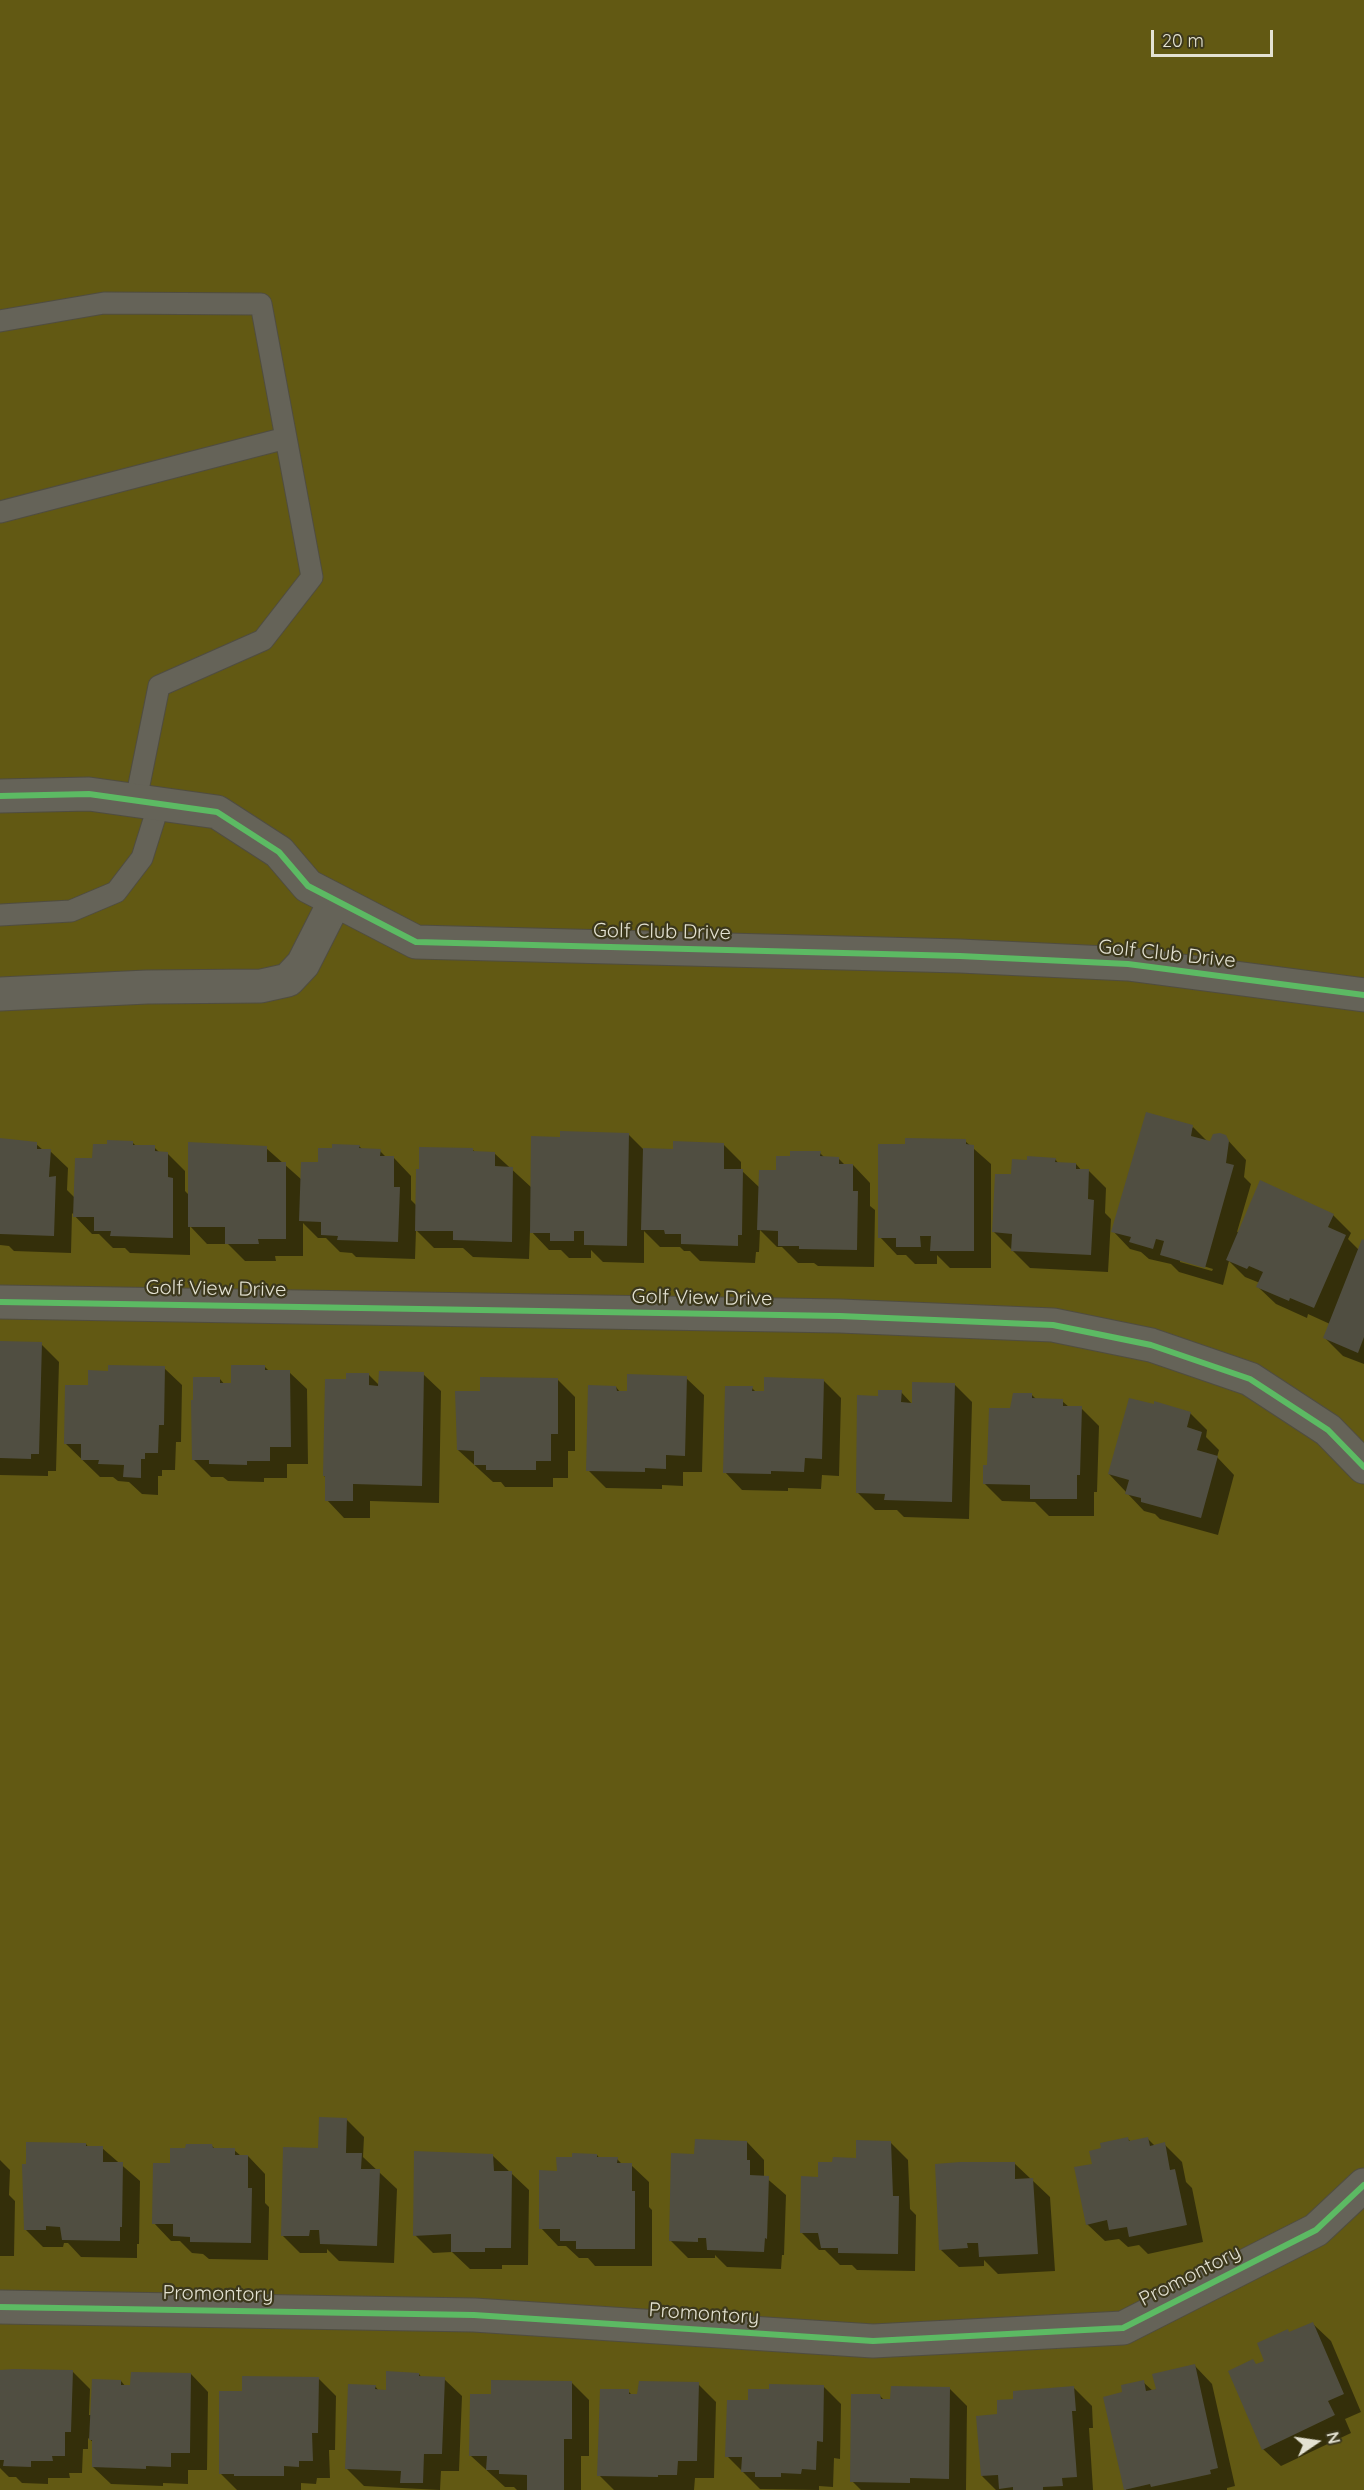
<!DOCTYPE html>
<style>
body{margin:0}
#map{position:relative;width:1364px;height:2490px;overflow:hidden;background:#353223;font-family:Quicksand,sans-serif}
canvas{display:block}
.north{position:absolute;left:1286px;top:2412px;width:60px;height:60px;-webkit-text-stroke:4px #3c381c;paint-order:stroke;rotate:77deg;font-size:16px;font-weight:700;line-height:24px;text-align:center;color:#e4e2d2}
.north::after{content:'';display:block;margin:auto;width:21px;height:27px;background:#e4e2d2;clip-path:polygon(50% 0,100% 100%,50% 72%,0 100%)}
.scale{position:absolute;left:1151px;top:30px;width:122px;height:27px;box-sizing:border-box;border:3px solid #e4e2d2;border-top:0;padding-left:8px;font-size:18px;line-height:21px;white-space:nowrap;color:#e4e2d2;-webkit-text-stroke:4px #3c381c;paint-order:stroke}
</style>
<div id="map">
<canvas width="1364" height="2490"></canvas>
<div class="north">N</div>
<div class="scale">20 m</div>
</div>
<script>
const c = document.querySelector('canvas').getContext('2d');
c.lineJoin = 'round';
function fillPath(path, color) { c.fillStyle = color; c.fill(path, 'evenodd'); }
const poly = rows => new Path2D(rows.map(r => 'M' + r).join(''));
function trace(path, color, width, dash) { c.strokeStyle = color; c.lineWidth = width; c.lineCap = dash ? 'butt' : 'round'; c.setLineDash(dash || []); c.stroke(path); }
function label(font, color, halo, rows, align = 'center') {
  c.font = font + ' Quicksand,sans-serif'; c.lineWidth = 4.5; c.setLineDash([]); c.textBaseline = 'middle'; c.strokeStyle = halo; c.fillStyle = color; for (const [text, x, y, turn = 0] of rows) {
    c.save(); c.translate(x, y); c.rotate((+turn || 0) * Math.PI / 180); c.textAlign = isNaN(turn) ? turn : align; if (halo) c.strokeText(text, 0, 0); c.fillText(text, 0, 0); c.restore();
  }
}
fillPath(poly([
 [0,0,1364,0,1364,2490,0,2490]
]), '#625913');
fillPath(poly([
 [1193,1127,1209,1143,1225,1137,1246,1160,1244,1177,1251,1184,1237,1232,1333,1215,1351,1233,1348,1239,1359,1250,1364,1241,1364,1364,1343,1356,1325,1338,1330,1324,1308,1314,1307,1318,1276,1304,1258,1287,1260,1283,1245,1277,1229,1261,1223,1285,1179,1272,1171,1264,1149,1259,1141,1252,1130,1249,1113,1231],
 [1180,1259,1213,1269,1212,1271,1180,1262],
 [628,1134,644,1150,674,1151,723,1144,741,1162,741,1170,760,1188,791,1157,820,1153,825,1158,839,1159,845,1165,853,1165,870,1183,870,1206,875,1210,874,1267,818,1266,814,1263,798,1263,782,1247,777,1247,760,1230,759,1252,756,1252,755,1263,700,1261,690,1251,684,1251,680,1247,660,1247,644,1231,644,1263,603,1262,591,1250,591,1258,569,1258,561,1250,549,1250,530,1230,529,1259,473,1257,463,1248,434,1248,416,1230,415,1259,356,1257,352,1253,340,1252,326,1238,318,1238,303,1223,303,1256,275,1256,276,1261,245,1261,228,1244,207,1244,190,1226,190,1255,130,1253,125,1248,113,1248,99,1234,92,1234,72,1213,71,1253,14,1251,9,1246,0,1245,0,1139,36,1144,43,1150,50,1151,68,1168,67,1190,75,1198,94,1160,132,1142,136,1146,154,1147,160,1153,167,1153,185,1171,185,1191,190,1196,266,1148,302,1180,319,1163,359,1146,363,1150,380,1151,387,1158,394,1158,411,1176,411,1200,417,1206,472,1149,476,1153,494,1153,532,1188,562,1138],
 [965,1141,991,1164,991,1268,950,1268,937,1255,937,1264,915,1264,906,1255,897,1255,880,1237],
 [1055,1159,1059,1164,1076,1164,1082,1171,1089,1171,1106,1188,1105,1213,1111,1219,1108,1272,1030,1268,994,1232,1013,1176],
 [41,1344,59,1362,56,1471,48,1471,48,1476,0,1475,0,1362],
 [265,1367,269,1371,289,1372,307,1389,308,1464,287,1464,287,1478,264,1478,264,1482,228,1481,223,1477,211,1477,193,1459,220,1379,225,1385,233,1384],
 [164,1368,182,1385,181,1442,176,1442,175,1470,162,1470,162,1476,158,1476,158,1495,142,1494,129,1482,118,1481,113,1477,100,1477,65,1443,89,1387,110,1372],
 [423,1374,441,1391,439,1503,370,1501,370,1518,344,1518,327,1500,327,1478,324,1476,347,1381,369,1375,380,1386],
 [686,1378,704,1395,702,1472,683,1472,683,1486,662,1485,662,1489,606,1488,588,1470,616,1387,620,1392,629,1393],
 [557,1379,575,1397,575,1451,568,1451,568,1478,553,1478,553,1487,505,1487,501,1482,493,1482,458,1450,481,1393],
 [823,1380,841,1398,839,1476,822,1475,821,1489,788,1488,788,1491,742,1490,725,1472,752,1388,757,1393],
 [955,1385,972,1402,969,1519,904,1517,897,1510,875,1510,857,1492,880,1397,901,1392,913,1405],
 [1031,1394,1037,1400,1062,1401,1069,1407,1081,1408,1099,1426,1097,1492,1094,1492,1094,1516,1049,1516,1035,1502,1002,1501,984,1483,1011,1409],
 [1190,1413,1207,1430,1206,1437,1219,1450,1217,1457,1234,1475,1218,1535,1160,1519,1155,1514,1144,1511,1109,1474],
 [346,2119,364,2137,363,2157,397,2189,394,2263,339,2261,327,2249,327,2253,300,2253,282,2235,320,2150],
 [1128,2139,1131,2142,1148,2139,1155,2146,1164,2144,1182,2162,1186,2182,1192,2188,1203,2242,1148,2254,1139,2245,1128,2247,1119,2239,1105,2241,1087,2224,1094,2165],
 [747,2142,764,2160,764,2176,786,2195,784,2255,782,2255,781,2269,727,2267,715,2255,715,2258,688,2258,670,2240,696,2156],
 [890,2142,908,2160,910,2209,916,2215,915,2271,857,2270,852,2265,840,2265,825,2250,819,2250,801,2232,819,2178],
 [86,2144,89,2148,102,2148,140,2181,139,2244,137,2244,137,2258,81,2257,68,2243,64,2243,63,2247,43,2247,25,2229],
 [212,2146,216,2150,234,2150,241,2156,248,2156,265,2174,265,2203,269,2207,268,2260,209,2259,203,2254,192,2253,180,2241,171,2241,154,2223,172,2165],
 [597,2155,600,2159,617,2159,623,2165,631,2165,649,2182,649,2207,652,2210,652,2266,595,2266,588,2258,579,2258,566,2246,558,2246,541,2228,558,2172,573,2158],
 [493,2156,529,2190,528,2265,502,2265,502,2269,470,2269,452,2252,433,2253,415,2235],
 [0,2160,10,2170,9,2195,15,2201,14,2256,0,2256],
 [1014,2163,1050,2197,1055,2271,998,2274,984,2260,984,2266,959,2267,941,2250],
 [1313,2324,1331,2341,1361,2412,1345,2419,1351,2433,1281,2466,1263,2449,1266,2361,1290,2333],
 [1195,2366,1212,2384,1235,2486,1227,2488,1227,2490,1126,2490,1124,2393,1143,2382,1153,2391],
 [0,2371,72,2371,90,2389,89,2415,92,2415,121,2381,126,2387,191,2374,208,2392,207,2470,188,2470,188,2484,163,2483,163,2486,111,2484,93,2467,93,2442,88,2438,88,2449,83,2449,82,2473,69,2473,70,2478,48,2478,48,2484,22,2483,16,2477,9,2477,0,2468],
 [419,2374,422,2378,444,2379,462,2396,459,2471,441,2471,440,2490,364,2486,346,2468,375,2386,379,2391,387,2391],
 [318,2378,336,2396,335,2450,329,2450,330,2478,317,2478,316,2484,301,2483,301,2490,237,2490,220,2473,243,2393],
 [571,2382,589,2400,589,2456,581,2456,581,2490,517,2490,514,2487,505,2487,471,2456,493,2396],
 [698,2384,716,2402,714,2478,695,2478,694,2490,614,2490,599,2475,628,2391,633,2396],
 [823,2386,841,2404,840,2459,834,2458,833,2487,819,2486,819,2490,760,2489,727,2456,749,2402],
 [1074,2388,1092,2406,1093,2428,1089,2428,1093,2490,996,2490,982,2476,999,2416,1015,2400],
 [950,2389,967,2406,966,2490,861,2490,852,2481,880,2396,884,2400]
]), '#0007');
fillPath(poly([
 [1146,1112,1193,1125,1191,1136,1210,1141,1213,1134,1220,1133,1226,1135,1229,1141,1226,1163,1234,1165,1205,1268,1160,1255,1164,1241,1156,1239,1153,1249,1129,1242,1131,1237,1111,1232],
 [560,1131,629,1133,627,1246,584,1245,584,1231,574,1231,574,1241,550,1241,550,1233,530,1233,531,1136,560,1137],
 [0,1138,37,1142,37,1149,51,1149,49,1177,56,1176,54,1236,0,1234],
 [905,1138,966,1139,966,1144,974,1145,974,1251,930,1251,931,1236,920,1236,921,1247,896,1247,896,1238,878,1238,878,1144,905,1144],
 [107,1140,133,1141,133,1145,155,1145,155,1151,168,1152,168,1177,173,1178,173,1238,110,1236,111,1231,94,1231,94,1217,73,1217,75,1158,92,1158,93,1144,107,1144],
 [673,1141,724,1143,724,1169,743,1169,742,1235,738,1235,738,1246,681,1244,681,1234,665,1234,664,1230,641,1230,643,1148,673,1149],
 [188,1142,267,1146,267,1162,286,1162,286,1239,258,1239,259,1244,225,1244,225,1227,188,1227],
 [332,1144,360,1145,359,1148,381,1149,380,1156,394,1156,394,1187,400,1187,398,1242,337,1240,338,1236,321,1235,321,1222,299,1221,301,1162,318,1162,318,1148,332,1148],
 [419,1147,473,1148,473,1151,495,1152,495,1166,513,1167,512,1242,453,1240,453,1231,415,1231,416,1169,419,1169],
 [790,1151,821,1151,820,1156,839,1157,839,1164,853,1164,853,1191,858,1191,857,1250,799,1249,799,1246,778,1246,778,1231,757,1230,759,1170,776,1170,776,1156,790,1156],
 [1027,1156,1056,1158,1055,1162,1076,1163,1076,1169,1089,1169,1088,1199,1094,1200,1091,1255,1011,1251,1012,1234,992,1232,995,1174,1011,1174,1012,1159,1027,1160],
 [1260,1180,1334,1214,1328,1227,1346,1235,1314,1308,1290,1298,1289,1301,1256,1287,1263,1272,1249,1266,1247,1269,1226,1260],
 [1362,1239,1364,1240,1364,1337,1358,1353,1323,1338],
 [0,1341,42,1342,39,1454,31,1454,31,1459,0,1458],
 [108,1365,165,1366,164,1425,159,1425,158,1453,145,1453,145,1459,141,1459,141,1478,123,1477,124,1465,98,1464,99,1460,81,1460,81,1444,64,1444,65,1385,88,1385,88,1370,108,1371],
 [231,1365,265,1365,265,1370,290,1370,291,1447,270,1447,270,1461,247,1461,247,1465,209,1464,209,1460,192,1460,191,1400,193,1400,193,1377,220,1377,220,1383,231,1383],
 [379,1371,424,1372,422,1486,353,1484,353,1501,325,1501,325,1476,323,1476,325,1379,346,1379,346,1373,369,1373,369,1385,378,1386],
 [627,1374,687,1376,685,1456,666,1455,666,1469,645,1468,645,1472,586,1471,588,1385,616,1386,617,1391,627,1391],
 [480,1377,558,1378,558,1434,551,1434,551,1461,536,1461,536,1470,486,1470,486,1465,474,1465,474,1451,457,1450,455,1391,480,1391],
 [764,1377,824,1379,822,1459,805,1458,804,1472,771,1471,771,1474,723,1473,725,1386,753,1386,752,1391,764,1391],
 [912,1382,955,1383,952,1502,884,1500,885,1494,856,1493,857,1395,878,1396,878,1390,902,1390,901,1402,912,1403],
 [1013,1393,1032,1393,1032,1398,1063,1399,1063,1406,1082,1406,1080,1475,1077,1475,1077,1499,1030,1499,1030,1485,983,1484,983,1465,987,1465,989,1408,1010,1408],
 [1129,1398,1154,1404,1154,1401,1191,1412,1187,1427,1202,1432,1197,1450,1218,1456,1201,1518,1141,1502,1141,1498,1125,1494,1129,1480,1108,1474],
 [319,2117,347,2118,346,2153,362,2153,361,2169,380,2169,377,2246,320,2244,319,2230,310,2230,309,2236,281,2236,283,2147,318,2148],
 [1128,2137,1129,2141,1148,2137,1150,2146,1165,2142,1170,2170,1175,2169,1187,2225,1129,2237,1127,2227,1109,2230,1107,2220,1086,2225,1074,2167,1092,2164,1089,2151,1101,2148,1100,2143],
 [695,2139,747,2141,747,2160,750,2160,750,2175,769,2176,767,2239,765,2238,764,2252,707,2250,706,2238,698,2238,698,2242,669,2241,671,2153,694,2154],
 [856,2140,891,2141,893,2196,899,2196,898,2254,838,2253,838,2248,821,2248,818,2233,800,2233,801,2176,818,2177,818,2162,832,2162,833,2157,856,2158],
 [26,2142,86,2143,86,2146,103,2146,103,2162,123,2162,122,2227,120,2227,120,2241,62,2240,60,2227,46,2226,46,2230,24,2230,22,2164,26,2164],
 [186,2144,212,2144,213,2148,235,2148,235,2155,248,2155,248,2188,252,2188,251,2243,190,2242,190,2237,173,2236,173,2224,152,2224,153,2163,170,2163,170,2148,185,2148],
 [414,2151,493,2154,494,2171,512,2171,511,2248,485,2248,485,2252,451,2252,451,2234,413,2236],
 [572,2153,597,2154,597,2157,618,2157,617,2163,632,2163,632,2191,635,2191,635,2249,576,2249,576,2241,560,2241,560,2229,539,2229,539,2170,557,2171,556,2157,572,2157],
 [960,2162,1015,2162,1015,2179,1033,2178,1038,2254,979,2257,978,2243,967,2243,968,2248,939,2250,935,2164],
 [1313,2322,1344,2394,1328,2401,1335,2415,1262,2450,1228,2371,1253,2359,1256,2364,1264,2361,1257,2343,1288,2329,1289,2332],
 [1195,2364,1218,2468,1210,2470,1211,2474,1151,2487,1150,2484,1124,2490,1103,2397,1122,2392,1121,2385,1144,2380,1146,2391,1156,2389,1152,2374],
 [14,2369,73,2370,71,2432,65,2432,65,2456,52,2456,53,2461,31,2461,31,2467,3,2466,4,2460,0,2460,0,2370],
 [386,2371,419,2373,419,2376,445,2377,442,2454,424,2454,423,2483,400,2483,401,2471,345,2469,348,2384,376,2385,375,2389,386,2390],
 [131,2372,191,2373,190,2453,171,2453,171,2467,146,2466,146,2469,92,2467,92,2440,89,2440,92,2379,121,2380,121,2385,130,2385],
 [242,2376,319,2377,318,2433,312,2433,313,2461,299,2461,299,2467,284,2466,284,2476,234,2476,234,2474,219,2474,219,2391,242,2391],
 [491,2380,572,2381,572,2439,564,2439,564,2490,527,2490,527,2475,499,2474,499,2470,486,2470,487,2456,469,2456,470,2394,491,2394],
 [639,2381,699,2382,697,2461,678,2461,677,2475,658,2475,658,2477,597,2476,600,2389,629,2389,629,2394,637,2394],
 [769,2384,824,2385,823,2442,817,2441,816,2470,802,2469,801,2474,781,2473,781,2477,755,2477,755,2472,741,2472,742,2457,725,2457,727,2400,748,2400,748,2389,769,2389],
 [891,2386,950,2387,949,2479,910,2478,910,2483,850,2482,851,2394,880,2394,881,2399,890,2399],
 [1074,2386,1076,2411,1072,2411,1077,2477,1062,2478,1063,2486,1043,2487,1043,2490,1013,2490,1013,2487,999,2489,998,2475,981,2476,976,2416,997,2414,997,2400,1013,2399,1013,2391]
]), '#504e41');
const service = poly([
 [0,321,104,303,261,304,312,577,263,640,159,686,136,800],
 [0,512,286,438],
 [0,915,71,911,116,892,142,858,159,804]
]);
const minor = poly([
 [0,796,89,794,217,812,279,852,308,886,416,942,960,956,1128,964,1364,995],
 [0,994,147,987,261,986,288,980,303,964,335,901],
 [0,1302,840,1316,1053,1325,1151,1345,1250,1379,1328,1430,1364,1467],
 [0,2307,474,2315,873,2341,1123,2328,1316,2230,1364,2185]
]);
trace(service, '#504d40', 23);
trace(minor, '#504d40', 35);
trace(service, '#656358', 21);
trace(minor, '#656358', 33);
trace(poly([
 [0,796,89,794,217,812,279,852,308,886,416,942,960,956,1128,964,1364,995],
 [0,1302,840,1316,1053,1325,1151,1345,1250,1379,1328,1430,1364,1467],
 [0,2307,474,2315,873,2341,1123,2328,1316,2230,1364,2185]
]), '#5cba63', 6);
label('20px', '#e4e2d2', '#3c381c', [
 ["Golf Club Drive",662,932,1],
 ["Golf Club Drive",1167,954,6],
 ["Golf View Drive",216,1289,1],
 ["Golf View Drive",702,1298,1],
 ["Promontory",1190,2276,-27],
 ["Promontory",218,2294,1],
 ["Promontory",704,2314,4]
]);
</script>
